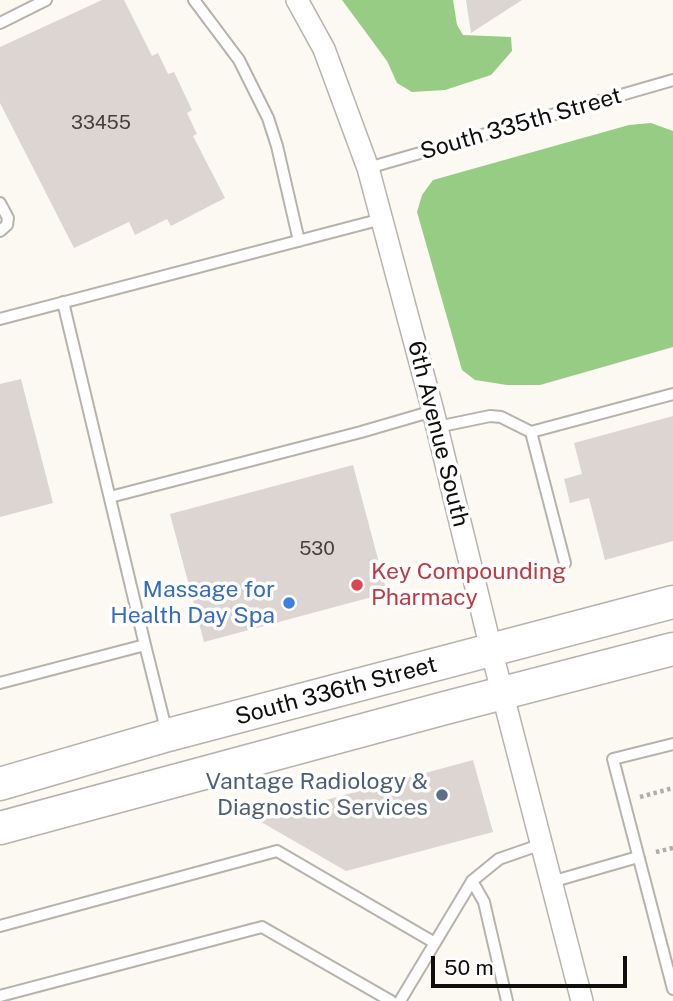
<!DOCTYPE html>
<style>
body{margin:0}
#map{position:relative;width:673px;height:1001px;overflow:hidden;background:#fbf9f1;font-family:"Public Sans",sans-serif}
canvas{display:block}
.scale{position:absolute;left:431px;top:956px;width:196px;height:32px;box-sizing:border-box;border:4px solid #0f0e0c;border-top:0;padding-left:9px;font-size:21px;line-height:24px;white-space:nowrap;color:#0f0e0c;-webkit-text-stroke:5px #fff;paint-order:stroke}
</style>
<div id="map">
<canvas width="673" height="1001"></canvas>
<div class="scale">50 m</div>
</div>
<script>
const c = document.querySelector('canvas').getContext('2d');
c.lineJoin = 'round';
function fillPath(path, color) { c.fillStyle = color; c.fill(path, 'evenodd'); }
const poly = rows => new Path2D(rows.map(r => 'M' + r).join(''));
function trace(path, color, width, dash) { c.strokeStyle = color; c.lineWidth = width; c.lineCap = dash ? 'butt' : 'round'; c.setLineDash(dash || []); c.stroke(path); }
function label(font, color, halo, rows, align = 'center') {
  c.font = font + ' "Public Sans",sans-serif'; c.lineWidth = 7; c.setLineDash([]); c.textBaseline = 'middle'; c.strokeStyle = halo; c.fillStyle = color; for (const [text, x, y, turn = 0] of rows) {
    c.save(); c.translate(x, y); c.rotate((+turn || 0) * Math.PI / 180); c.textAlign = isNaN(turn) ? turn : align; if (halo) c.strokeText(text, 0, 0); c.fillText(text, 0, 0); c.restore();
  }
}
fillPath(poly([
 [342,0,453,0,457,25,463,35,511,37,512,51,491,75,445,90,412,92,397,83,387,61],
 [651,123,673,131,673,347,540,385,507,385,475,380,462,370,417,212,422,195,433,180,629,125]
]), '#97cc84');
fillPath(poly([
 [102,0,124,0,152,56,158,53,168,74,174,72,192,110,187,113,197,134,193,136,225,198,171,226,167,219,135,235,129,222,74,248,0,103,0,47],
 [466,0,522,0,471,33],
 [21,379,53,503,0,517,0,384],
 [673,416,673,541,605,560,589,498,570,503,564,479,582,474,574,443],
 [353,465,387,593,204,642,170,514],
 [473,760,493,832,346,871,256,819]
]), '#dcd5d1');
const service = poly([
 [194,0,239,60,268,118,277,146,299,241],
 [0,23,46,0],
 [368,168,673,80],
 [0,203,8,218,7,225,0,231],
 [63,302,145,645],
 [0,319,382,219],
 [437,427,490,416,501,417,531,432,565,563],
 [531,432,673,394],
 [110,497,361,432,433,411],
 [0,683,145,645,167,733],
 [673,744,613,759,673,989],
 [472,881,484,902,507,1001],
 [551,882,638,857],
 [0,926,277,851,435,943],
 [0,996,262,927,391,1001],
 [400,1001,472,881,499,859,542,844]
]);
const minor = poly([
 [297,0,324,49,368,168,433,411,491,649,582,1001]
]);
const secondary = poly([
 [0,784,168,735,673,602],
 [0,828,445,708,673,649]
]);
trace(service, '#b6b3ac', 14);
trace(minor, '#b6b3ac', 24);
trace(secondary, '#b6b3ac', 35);
trace(poly([
 [640,797,673,788],
 [656,852,673,848]
]), '#b0aea8', 4.5, [3.5, 3.5]);
trace(service, '#fff', 10);
trace(minor, '#fff', 21);
trace(secondary, '#fff', 32);
for (const [x, y, r, color] of [
 [357,585,7,"#e0444e"],
 [289,603,7,"#3f7fe0"],
 [442,795,7,"#5c6f8a"]
]) { const dot = new Path2D(); dot.arc(x, y, r, 0, 2 * Math.PI); c.fillStyle = color; c.fill(dot); trace(dot, '#fff', 2.5); }
label('19px', '#42403d', null, [
 ["33455",101,123],
 ["530",317,549]
]);
label('23px', '#0f0e0c', '#fff', [
 ["South 335th Street",521,124,-16],
 ["6th Avenue South",438,434,76],
 ["South 336th Street",336,691,-15]
]);
label('23px', '#be3a42', '#fff', [
 ["Key Compounding",371,572],
 ["Pharmacy",371,598]
], 'left');
label('23px', '#366cbe', '#fff', [
 ["Massage for",275,590],
 ["Health Day Spa",275,616]
], 'right');
label('23px', '#4e5e75', '#fff', [
 ["Vantage Radiology &",428,782],
 ["Diagnostic Services",428,808]
], 'right');
</script>
